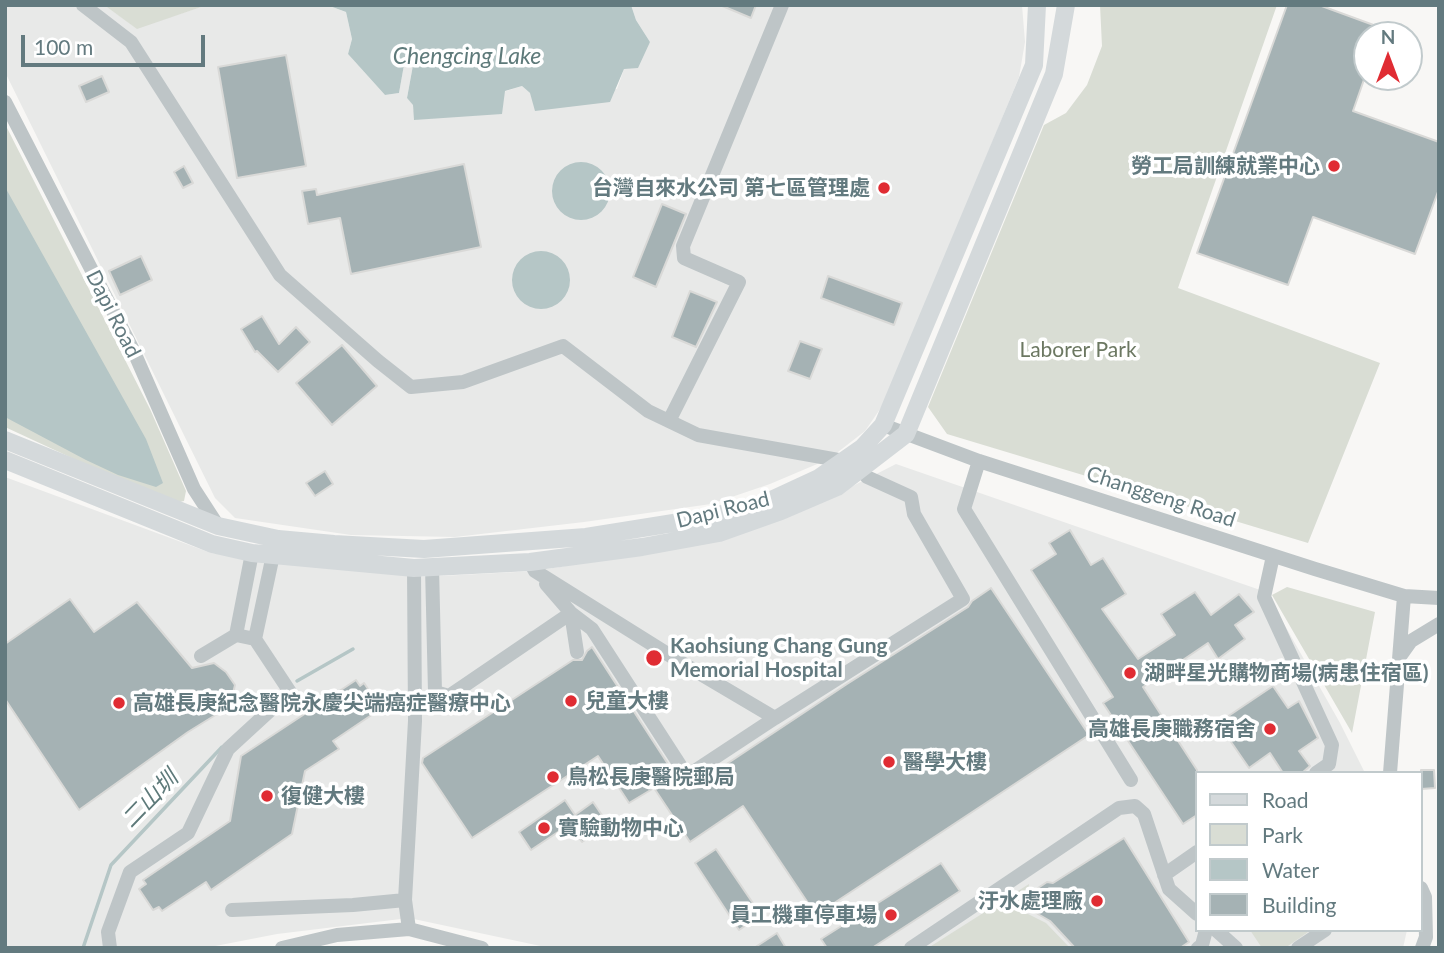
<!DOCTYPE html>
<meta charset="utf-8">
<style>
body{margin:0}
#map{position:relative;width:1444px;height:953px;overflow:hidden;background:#f8f7f5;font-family:Lato,sans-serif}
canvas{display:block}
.frame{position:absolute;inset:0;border:7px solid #637a7f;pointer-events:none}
.legend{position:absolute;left:1195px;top:771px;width:228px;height:161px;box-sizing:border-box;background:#fff;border:2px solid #c1cacc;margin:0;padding:9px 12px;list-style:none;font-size:21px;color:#637a7f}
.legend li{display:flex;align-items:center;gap:14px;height:35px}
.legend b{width:35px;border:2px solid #c1cacc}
.north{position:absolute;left:1353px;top:21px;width:70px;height:70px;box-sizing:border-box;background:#fff;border:2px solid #c1cacc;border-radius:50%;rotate:0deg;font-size:19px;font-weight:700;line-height:28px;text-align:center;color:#637a7f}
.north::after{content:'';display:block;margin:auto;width:24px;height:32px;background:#e02c33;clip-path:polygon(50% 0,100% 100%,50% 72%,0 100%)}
.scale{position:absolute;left:21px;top:35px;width:184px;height:32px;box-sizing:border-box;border:4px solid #637a7f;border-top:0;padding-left:9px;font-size:21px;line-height:24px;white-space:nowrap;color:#637a7f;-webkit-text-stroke:5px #fff;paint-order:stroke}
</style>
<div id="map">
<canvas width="1444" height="953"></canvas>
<div class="frame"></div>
<ul class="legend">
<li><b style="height:9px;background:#d4d9db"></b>Road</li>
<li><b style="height:19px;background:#d9ddd4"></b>Park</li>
<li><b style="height:19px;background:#b5c6c6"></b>Water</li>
<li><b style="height:19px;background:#a5b2b4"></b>Building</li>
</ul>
<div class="north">N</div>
<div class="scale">100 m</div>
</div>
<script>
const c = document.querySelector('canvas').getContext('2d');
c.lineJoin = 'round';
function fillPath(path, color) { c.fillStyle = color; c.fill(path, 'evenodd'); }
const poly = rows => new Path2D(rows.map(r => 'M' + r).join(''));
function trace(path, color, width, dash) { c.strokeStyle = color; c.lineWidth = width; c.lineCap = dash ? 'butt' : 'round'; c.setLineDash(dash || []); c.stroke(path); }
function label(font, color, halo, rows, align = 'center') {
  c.font = font + ' Lato,"Noto Sans TC",sans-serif'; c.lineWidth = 7; c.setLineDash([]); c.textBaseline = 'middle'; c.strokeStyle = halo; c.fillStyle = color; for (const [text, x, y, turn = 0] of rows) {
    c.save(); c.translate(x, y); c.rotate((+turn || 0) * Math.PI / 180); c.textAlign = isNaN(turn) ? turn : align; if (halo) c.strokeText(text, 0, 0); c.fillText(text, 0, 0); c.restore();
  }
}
fillPath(poly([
 [5,5,104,5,137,28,207,5,327,5,346,12,352,39,348,54,385,95,399,93,407,47,416,49,407,98,413,104,415,120,522,86,530,93,617,89,624,69,650,42,636,20,631,5,1022,5,1025,42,1019,77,887,399,865,431,829,459,770,484,711,504,584,522,455,537,351,535,235,518,215,498,5,72],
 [896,464,1266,592,1340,723,1365,773,1197,773,1197,930,1407,930,1403,948,550,948,409,918,277,934,205,948,5,948,5,477,211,553,422,577,536,571,722,539,841,492]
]), '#e8e9e8');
fillPath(poly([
 [104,5,207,5,137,29],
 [1100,5,1277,5,1178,288,1380,363,1308,543,947,434,928,407,1044,125,1066,113,1087,85,1102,46],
 [5,124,150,409,186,491,184,501,171,504,5,427],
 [1287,587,1375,612,1352,733,1272,595],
 [1029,884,1026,913,1046,923,1070,948,928,948],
 [1250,930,1311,930,1285,948,1262,948]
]), '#d9ddd4');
fillPath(poly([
 [327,5,631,5,636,20,650,42,638,68,624,69,610,102,535,111,530,93,522,86,505,91,502,114,414,120,413,105,407,98,416,49,407,48,399,93,385,95,348,54,352,39,346,12],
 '552 191a29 29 0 1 1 58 0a29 29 0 1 1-58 0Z',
 [5,187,146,439,163,483,156,487,118,475,86,460,5,417],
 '512 280a29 29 0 1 1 58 0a29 29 0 1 1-58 0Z'
]), '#b5c6c6');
trace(poly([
 [297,681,353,649],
 [260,710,276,694],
 [83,948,111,865,222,747]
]), '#b5c6c6', 3.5);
const building = poly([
 [720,5,756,5,751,18,720,5],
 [1287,5,1319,5,1398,34,1367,35,1367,71,1353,111,1439,142,1439,189,1415,254,1313,217,1288,285,1197,253,1287,5],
 [286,55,306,166,237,178,218,67,286,55],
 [102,76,109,92,86,102,79,86,102,76],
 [464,164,481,247,351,274,340,218,308,224,302,191,316,189,317,195,464,164],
 [184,166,193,183,183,188,174,172,184,166],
 [662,204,686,214,656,287,633,277,662,204],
 [141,256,152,280,120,295,109,271,141,256],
 [828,276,902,303,894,325,821,298,828,276],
 [690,291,717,302,696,347,672,337,690,291],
 [262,316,279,344,296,327,310,342,278,372,257,351,255,352,241,329,262,316],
 [800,341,822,349,810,379,788,371,800,341],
 [342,345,377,386,332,425,296,383,342,345],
 [325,471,333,484,315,496,306,483,325,471],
 [1070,530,1091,565,1103,558,1126,594,1102,609,1138,659,1175,635,1161,614,1195,592,1211,615,1239,594,1254,612,1235,625,1245,639,1218,659,1208,643,1143,687,1197,770,1197,815,1183,824,1103,703,1113,697,1031,570,1056,554,1049,543,1070,530],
 [991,588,1089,735,816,915,743,806,690,842,654,788,629,803,598,756,472,838,422,763,423,758,573,660,582,660,587,651,592,647,679,781,689,789,847,684,968,607,972,601,991,588],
 [70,599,94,632,137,602,192,668,214,663,226,672,235,685,230,706,188,732,79,810,5,699,5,644,70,599],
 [356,680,360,686,364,683,378,704,373,708,376,712,333,741,339,749,305,771,292,834,211,890,206,882,162,911,159,907,153,910,139,889,146,884,143,880,230,821,241,756,356,680],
 [1273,686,1288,708,1299,701,1318,738,1299,751,1310,766,1302,773,1283,773,1270,753,1249,768,1218,723,1273,686],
 [1421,770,1434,770,1435,788,1421,789,1421,770],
 [565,800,575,815,593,802,608,824,582,842,570,824,531,850,519,832,565,800],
 [1124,838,1189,942,1180,948,1075,948,1050,921,1031,910,1032,892,1047,882,1053,883,1124,838],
 [716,849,761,915,739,930,695,863,716,849],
 [941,863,960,891,872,948,827,948,821,939,941,863],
 [777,933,786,948,754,948,777,933]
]);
fillPath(building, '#a5b2b4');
trace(building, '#d9d9d7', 2);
trace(poly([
 [83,5,131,42,280,275,378,361,411,387,463,382,563,346,648,411,698,435,844,461],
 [5,102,134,352,194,489,218,526],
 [669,421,739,282,684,258,683,246,782,5],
 [883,425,979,461,1315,569,1404,596,1439,598],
 [979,461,964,509,1131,780],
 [1273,556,1264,597,1332,745,1329,764,1316,773],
 [530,562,535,571,682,663,775,718,963,599,914,514,911,497,867,477,861,470],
 [432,567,435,692,449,696,571,613,577,652],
 [546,584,571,613,592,629,687,776,775,718],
 [236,635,252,553],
 [255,639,273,555],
 [1401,655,1411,641,1439,624],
 [1390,773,1404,596],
 [1164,875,1197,852],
 [1421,888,1425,897,1426,937,1422,948],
 [232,910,353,905,405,900],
 [409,929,405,900,415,721,414,568],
 [1216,930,1236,948],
 [110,948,108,932,130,872,188,833,228,749,290,692,255,639,236,635,201,656],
 [282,948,337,935,409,929,482,948],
 [911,948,1119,808,1135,806,1144,814,1169,889,1197,914],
 [1198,948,1202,945,1206,930],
 [1298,948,1325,930]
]), '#bec5c7', 14);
trace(poly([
 [5,440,218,526,278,539,334,544,424,549,586,537,711,517,765,503,819,478,862,448,883,425,1034,65,1037,5],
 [5,460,212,544,252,553,414,568,530,562,642,547,719,533,781,511,837,487,906,434,1054,74,1066,5]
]), '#d4d9db', 18);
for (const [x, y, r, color] of [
 [1334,166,7,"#e02c33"],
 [884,188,7,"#e02c33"],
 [654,658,9,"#e02c33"],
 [1130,673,7,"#e02c33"],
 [571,701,7,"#e02c33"],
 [119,703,7,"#e02c33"],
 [1270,729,7,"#e02c33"],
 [889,762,7,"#e02c33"],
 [553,777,7,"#e02c33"],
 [267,796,7,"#e02c33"],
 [544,828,7,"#e02c33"],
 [1097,901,7,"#e02c33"],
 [891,915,7,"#e02c33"]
]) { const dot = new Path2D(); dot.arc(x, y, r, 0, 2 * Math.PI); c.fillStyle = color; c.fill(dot); trace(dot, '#fff', 2.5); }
label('bold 21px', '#637a7f', '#fff', [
 ["勞工局訓練就業中心",1320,166,"right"],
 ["台灣自來水公司 第七區管理處",870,188,"right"],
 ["Kaohsiung Chang Gung",670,646],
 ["Memorial Hospital",670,670],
 ["湖畔星光購物商場(病患住宿區)",1144,673],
 ["兒童大樓",585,701],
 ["高雄長庚紀念醫院永慶尖端癌症醫療中心",133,703],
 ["高雄長庚職務宿舍",1256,729,"right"],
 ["醫學大樓",903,762],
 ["鳥松長庚醫院郵局",567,777],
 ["復健大樓",281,796],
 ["實驗動物中心",558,828],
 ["汙水處理廠",1083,901,"right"],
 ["員工機車停車場",877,915,"right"]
], 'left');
label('21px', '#637a7f', '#fff', [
 ["Dapi Road",113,314,63],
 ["Changgeng Road",1161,497,18],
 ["Dapi Road",723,510,-14]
]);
label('21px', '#6c7862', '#fff', [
 ["Laborer Park",1078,350]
]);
label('italic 23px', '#5e7a7a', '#fff', [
 ["Chengcing Lake",467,57],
 ["二山圳",150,799,-46]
]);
</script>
